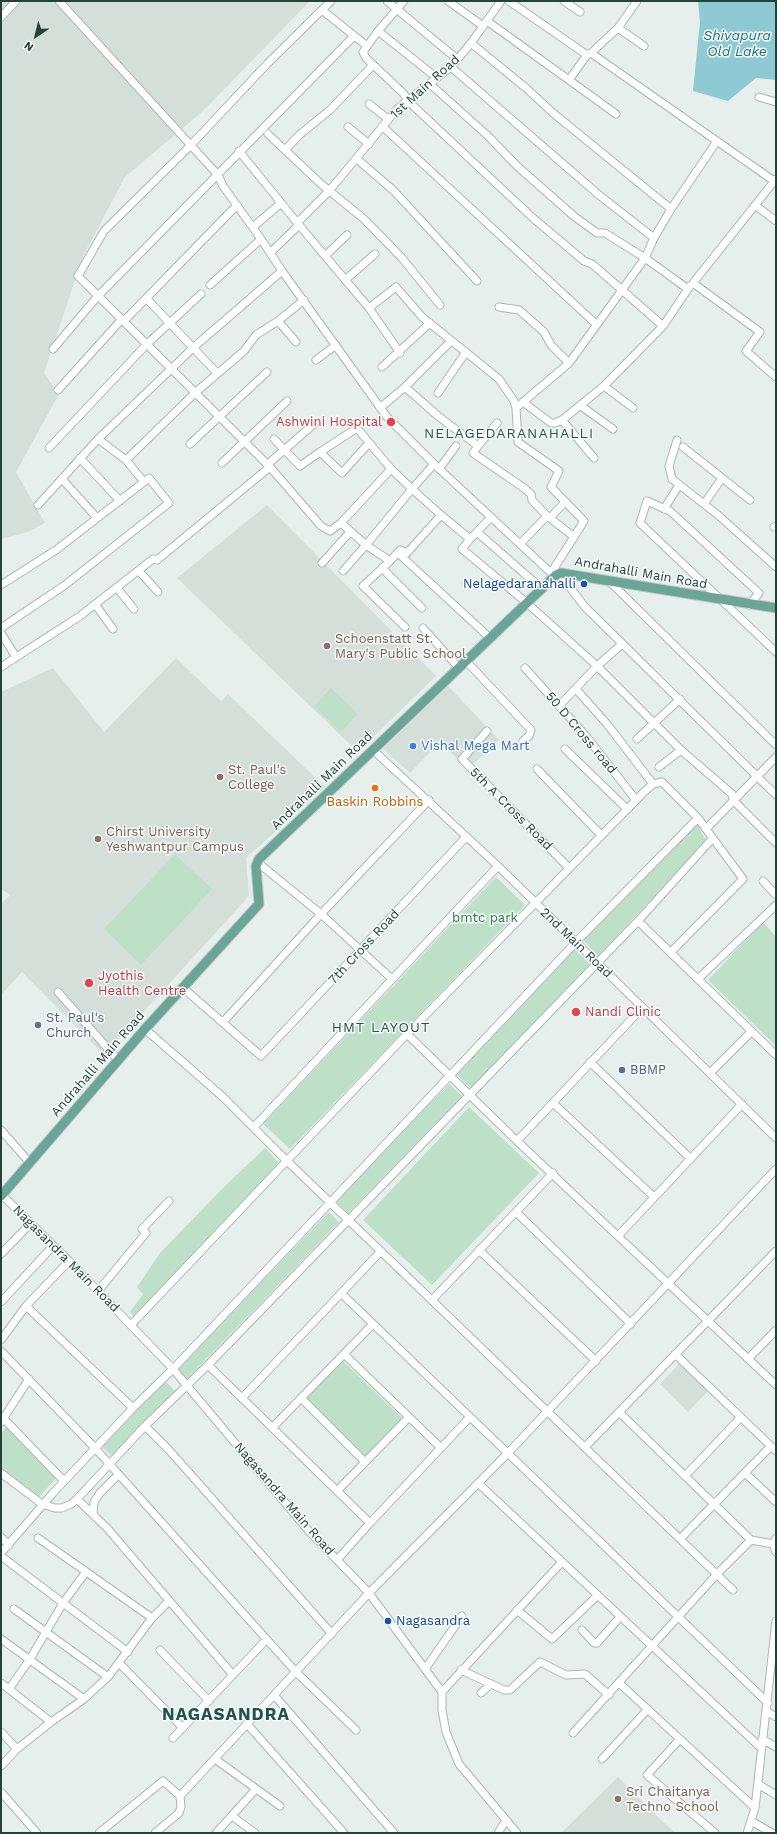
<!DOCTYPE html>
<style>
body{margin:0}
#map{position:relative;width:777px;height:1834px;overflow:hidden;background:#e6efeb;font-family:"Work Sans",sans-serif}
canvas{display:block}
.frame{position:absolute;inset:0;border:2px solid #24423a;pointer-events:none}
.north{position:absolute;left:16px;top:16px;width:40px;height:40px;-webkit-text-stroke:3px #f7fbf9;paint-order:stroke;rotate:215deg;font-size:11px;font-weight:700;line-height:16px;text-align:center;color:#24423a}
.north::after{content:'';display:block;margin:auto;width:14px;height:18px;background:#24423a;clip-path:polygon(50% 0,100% 100%,50% 72%,0 100%)}
</style>
<div id="map">
<canvas width="777" height="1834"></canvas>
<div class="frame"></div>
<div class="north">N</div>
</div>
<script>
const c = document.querySelector('canvas').getContext('2d');
c.lineJoin = 'round';
function fillPath(path, color) { c.fillStyle = color; c.fill(path, 'evenodd'); }
const poly = rows => new Path2D(rows.map(r => 'M' + r).join(''));
function trace(path, color, width, dash) { c.strokeStyle = color; c.lineWidth = width; c.lineCap = dash ? 'butt' : 'round'; c.setLineDash(dash || []); c.stroke(path); }
function label(font, color, halo, rows, align = 'center') {
  c.font = font + ' "Work Sans",sans-serif'; c.lineWidth = 3; c.setLineDash([]); c.textBaseline = 'middle'; c.strokeStyle = halo; c.fillStyle = color; for (const [text, x, y, turn = 0] of rows) {
    c.save(); c.translate(x, y); c.rotate((+turn || 0) * Math.PI / 180); c.textAlign = isNaN(turn) ? turn : align; if (halo) c.strokeText(text, 0, 0); c.fillText(text, 0, 0); c.restore();
  }
}
fillPath(poly([
 [1,1,310,1,203,111,125,177,83,256,44,373,59,394,16,472,45,523,28,532,1,539],
 [267,505,436,676,358,752,177,578],
 [176,658,221,701,228,694,325,787,246,858,249,896,104,1055,22,972,1,995,1,904,10,895,1,889,1,692,53,668,104,732],
 [448,686,499,740,468,769,440,742,410,773,383,749],
 [680,1363,708,1391,688,1412,660,1384],
 [618,1777,661,1820,675,1833,561,1833]
]), '#d4dfda');
fillPath(poly([
 [331,688,358,714,341,732,314,706],
 [697,823,706,841,598,956,582,939],
 [175,854,212,889,141,965,104,929],
 [496,877,525,905,290,1149,263,1124],
 [763,922,776,937,776,1046,708,980],
 [574,949,590,964,471,1088,455,1073],
 [449,1084,462,1096,348,1213,335,1200],
 [469,1107,539,1173,432,1285,363,1220],
 [265,1148,280,1164,134,1317,130,1312,143,1294,137,1287,160,1253,224,1187],
 [329,1212,339,1222,187,1379,177,1369],
 [343,1361,403,1419,366,1457,306,1399],
 [165,1381,175,1391,112,1456,102,1447],
 [7,1425,57,1477,39,1497,1,1469,1,1434]
]), '#bfe0c8');
fillPath(poly([
 [698,1,776,1,776,80,756,78,728,101,693,91,700,22]
]), '#8ec9d4');
const minor = poly([
 [59,1,218,175,223,186,261,239,282,271,387,417,434,464,551,573,559,573,585,607,776,795],
 [331,1,267,64,190,146,104,231,78,276,270,467,321,526,330,531,341,523],
 [387,1,457,59],
 [404,1,378,31,363,52,366,58,404,94,408,101,533,218,584,261,592,264,622,290,645,258,654,238],
 [448,1,483,26],
 [509,1,587,55,591,53,774,181],
 [564,1,580,12],
 [322,10,367,46],
 [1,17,16,1],
 [487,21,569,80,587,55],
 [618,28,644,46],
 [378,31,437,78],
 [471,43,526,88,553,113,671,209,717,141],
 [591,53,618,28,637,1],
 [451,67,599,195,654,238,671,209],
 [569,80,616,114],
 [430,84,487,135,518,167,575,217,597,233,605,233,645,258,688,289],
 [759,97,776,102],
 [369,104,388,119],
 [382,126,596,324],
 [348,127,369,144],
 [268,134,321,184,364,219,402,258,440,305],
 [286,149,299,135,330,110,373,65],
 [239,151,299,225,369,308,400,353],
 [357,159,394,191,477,281],
 [776,179,693,283,760,332,746,351,776,377],
 [755,205,776,221],
 [297,223,330,190,397,109,451,67,471,43,501,1],
 [253,227,281,203],
 [270,253,299,225],
 [325,256,347,235],
 [345,280,375,254],
 [210,285,261,239],
 [146,298,217,373],
 [499,307,519,310,544,332,551,345,569,363],
 [369,308,396,287,422,317,499,379,514,401,516,408,518,442,559,471,551,487,584,521,551,573],
 [124,321,237,205],
 [278,321,296,342],
 [451,341,405,387,438,416,478,446,473,453,524,488,531,494,532,500,547,516,573,536],
 [53,349,97,297,354,36],
 [316,360,336,345],
 [382,367,430,323],
 [604,386,633,408],
 [58,390,122,319],
 [438,393,466,352],
 [523,402,551,423,555,423,562,420],
 [581,406,613,429],
 [380,408,405,387],
 [516,408,569,363,622,290,663,326],
 [274,439,300,466,320,452],
 [677,440,669,466,672,479,718,515,776,567],
 [369,443,342,473,320,452,357,428,391,469],
 [190,444,267,372],
 [478,446,497,423],
 [683,447,750,500],
 [49,448,147,344,201,294],
 [80,458,120,501],
 [594,458,562,420,604,386,663,326,690,286],
 [126,460,98,439,194,347,282,271],
 [222,463,287,401],
 [268,464,314,424],
 [434,464,412,489,366,545,341,523,391,469,412,489,441,515,470,539,462,549,527,603,597,666,681,750,732,794,733,800,776,843],
 [439,469,456,446],
 [62,479,97,518],
 [144,482,126,460,196,392,244,351,256,335,278,321,304,300],
 [704,504,722,478],
 [38,505,98,439],
 [664,509,679,485],
 [550,518,565,502],
 [774,527,776,526],
 [477,532,491,517],
 [470,539,477,532,542,589],
 [520,544,547,516],
 [398,553,490,638],
 [390,561,363,586,405,627],
 [322,563,350,532],
 [382,568,422,608],
 [139,571,158,592],
 [343,571,366,545,390,561,400,550,407,553,441,515],
 [609,581,776,745],
 [1,585,56,550,149,478,169,503,65,585,1,628],
 [117,588,134,609],
 [95,604,113,629],
 [749,605,759,593,670,511,647,501,640,523,776,652],
 [423,628,459,668],
 [1,633,16,657],
 [466,661,531,730,529,736,523,741],
 [1,667,80,616,153,559,157,560,270,467],
 [525,668,586,736,636,800],
 [576,689,607,724,653,784],
 [559,706,597,666,622,644],
 [487,731,462,759,569,868],
 [637,739,680,699],
 [565,749,627,809],
 [373,750,498,866,776,1138],
 [659,767,681,750],
 [537,769,601,835],
 [257,862,321,914,392,979],
 [763,881,776,895],
 [638,921,776,1055],
 [671,952,743,879,706,829],
 [698,979,776,905],
 [182,987,261,1056,466,837],
 [58,992,118,1060],
 [223,1022,321,914,429,800],
 [145,1029,223,1097,286,1160,733,1590],
 [407,1034,517,1141,776,1385],
 [590,1062,691,1159],
 [711,1072,751,1032],
 [553,1103,654,1197],
 [254,1127,498,866],
 [1,1130,30,1163],
 [517,1141,642,1008],
 [1,1194,69,1261,173,1369,308,1530,369,1593,442,1692,442,1710,446,1732,459,1764,517,1833],
 [516,1212,631,1324],
 [618,1236,742,1104],
 [479,1250,596,1361],
 [1,1254,30,1224],
 [98,1291,146,1233,142,1229,169,1201],
 [341,1293,768,1703],
 [432,1300,553,1173],
 [1,1302,53,1246],
 [26,1306,133,1408],
 [131,1325,407,1034,645,791,653,784,662,782,698,818,706,829,776,757],
 [1,1340,26,1306,69,1261],
 [1,1351,95,1448,296,1672,356,1730],
 [344,1354,441,1448],
 [675,1354,776,1451],
 [748,1359,776,1330],
 [208,1365,370,1523],
 [242,1398,381,1251],
 [301,1398,365,1462],
 [619,1412,751,1540,773,1544],
 [4,1419,64,1481],
 [1,1422,29,1379],
 [145,1426,208,1365,638,921,712,839],
 [272,1428,373,1324],
 [585,1447,776,1251],
 [1,1473,42,1504,55,1508,62,1508,71,1504,77,1499,145,1426,169,1450,332,1634],
 [745,1473,776,1502],
 [685,1476,741,1417],
 [478,1483,761,1748],
 [337,1491,409,1417],
 [77,1499,107,1528,233,1675],
 [93,1514,94,1502,100,1493,118,1475],
 [1,1537,9,1545],
 [38,1538,152,1618],
 [776,1538,773,1544,776,1552],
 [680,1539,771,1446],
 [1,1553,53,1493,133,1408,173,1369,576,942,698,818],
 [1,1556,128,1652],
 [337,1560,370,1523,470,1417],
 [14,1609,108,1677],
 [517,1610,552,1639,597,1596],
 [582,1630,594,1643,597,1643,620,1617],
 [1,1639,84,1699],
 [160,1650,209,1701],
 [119,1663,183,1728],
 [425,1669,462,1616],
 [461,1670,504,1690,510,1690,540,1662,566,1675,585,1674,609,1695],
 [1,1683,51,1722,84,1699,108,1677,152,1618,169,1601],
 [619,1683,755,1808],
 [9,1689,30,1659,63,1603,86,1572],
 [442,1692,561,1563],
 [481,1693,491,1684],
 [274,1695,394,1833],
 [766,1711,776,1717],
 [247,1724,344,1833],
 [1,1732,17,1749],
 [573,1733,717,1574,751,1540],
 [173,1738,266,1640],
 [680,1739,647,1775,715,1833],
 [762,1739,776,1747],
 [215,1759,280,1806],
 [602,1759,648,1709],
 [1,1766,17,1749,51,1722],
 [758,1784,776,1795],
 [1,1792,37,1833],
 [180,1796,369,1593,508,1453,776,1169],
 [232,1816,255,1833],
 [751,1821,772,1833],
 [99,1833,163,1781,180,1796,181,1807,179,1813,155,1833],
 [216,1833,256,1789],
 [498,1833,506,1820],
 [747,1833,755,1808,776,1621]
]);
const major = poly([
 [1,1196,145,1029,259,904,256,866,259,859,556,575,561,573,776,608]
]);
trace(minor, '#a8b8b2', 9);
trace(major, '#c2cac8', 11);
trace(minor, '#fff', 7);
trace(major, '#6aa596', 9);
for (const [x, y, r, color] of [
 [391,422,5,"#e0444e"],
 [584,584,4,"#1a4fb4"],
 [327,646,4,"#8d6e63"],
 [413,746,4,"#3f7fe0"],
 [220,777,4,"#8d6e63"],
 [375,788,4,"#e8710a"],
 [98,839,4,"#8d6e63"],
 [89,983,5,"#e0444e"],
 [576,1012,5,"#e0444e"],
 [38,1025,4,"#6b7280"],
 [622,1070,4,"#5c6f8a"],
 [388,1621,4,"#1a4fb4"],
 [618,1799,4,"#8d6e63"]
]) { const dot = new Path2D(); dot.arc(x, y, r, 0, 2 * Math.PI); c.fillStyle = color; c.fill(dot); trace(dot, '#f7fbf9', 1.5); }
label('13px', '#24423a', '#f7fbf9', [
 ["1st Main Road",425,87,-42],
 ["Andrahalli Main Road",641,573,10],
 ["50 D Cross road",581,733,50],
 ["Andrahalli Main Road",322,781,-44],
 ["5th A Cross Road",511,809,45],
 ["2nd Main Road",576,943,44],
 ["7th Cross Road",364,947,-47],
 ["Andrahalli Main Road",98,1064,-49],
 ["Nagasandra Main Road",66,1259,45],
 ["Nagasandra Main Road",284,1499,49]
]);
label('13px', '#be3a42', '#f7fbf9', [
 ["Ashwini Hospital",382,422,"right"],
 ["Jyothis",98,976],
 ["Health Centre",98,991],
 ["Nandi Clinic",585,1012]
], 'left');
label('13px', '#164399', '#f7fbf9', [
 ["Nelagedaranahalli",576,584],
 ["Nagasandra",396,1621,"left"]
], 'right');
label('13px', '#785e54', '#f7fbf9', [
 ["Schoenstatt St.",335,639],
 ["Mary's Public School",335,654],
 ["St. Paul's",228,770],
 ["College",228,785],
 ["Chirst University",106,832],
 ["Yeshwantpur Campus",106,847],
 ["Sri Chaitanya",626,1792],
 ["Techno School",626,1807]
], 'left');
label('13px', '#366cbe', '#f7fbf9', [
 ["Vishal Mega Mart",421,746]
], 'left');
label('13px', '#c56008', '#f7fbf9', [
 ["Baskin Robbins",375,802]
]);
label('13px', '#2d7a4b', '#f7fbf9', [
 ["bmtc park",485,918]
]);
label('13px', '#5b616d', '#f7fbf9', [
 ["St. Paul's",46,1018],
 ["Church",46,1033]
], 'left');
label('13px', '#4e5e75', '#f7fbf9', [
 ["BBMP",630,1070]
], 'left');
label('italic 14px', '#1c6f80', '#f7fbf9', [
 ["Shivapura",737,36],
 ["Old Lake",737,52]
]);
c.letterSpacing = '1px';
label('14px', '#1f5548', '#f7fbf9', [
 ["NELAGEDARANAHALLI",509,434],
 ["HMT LAYOUT",381,1028]
]);
c.letterSpacing = '0px';
c.letterSpacing = '1px';
label('bold 17px', '#1f5548', '#f7fbf9', [
 ["NAGASANDRA",226,1715]
]);
c.letterSpacing = '0px';
</script>
